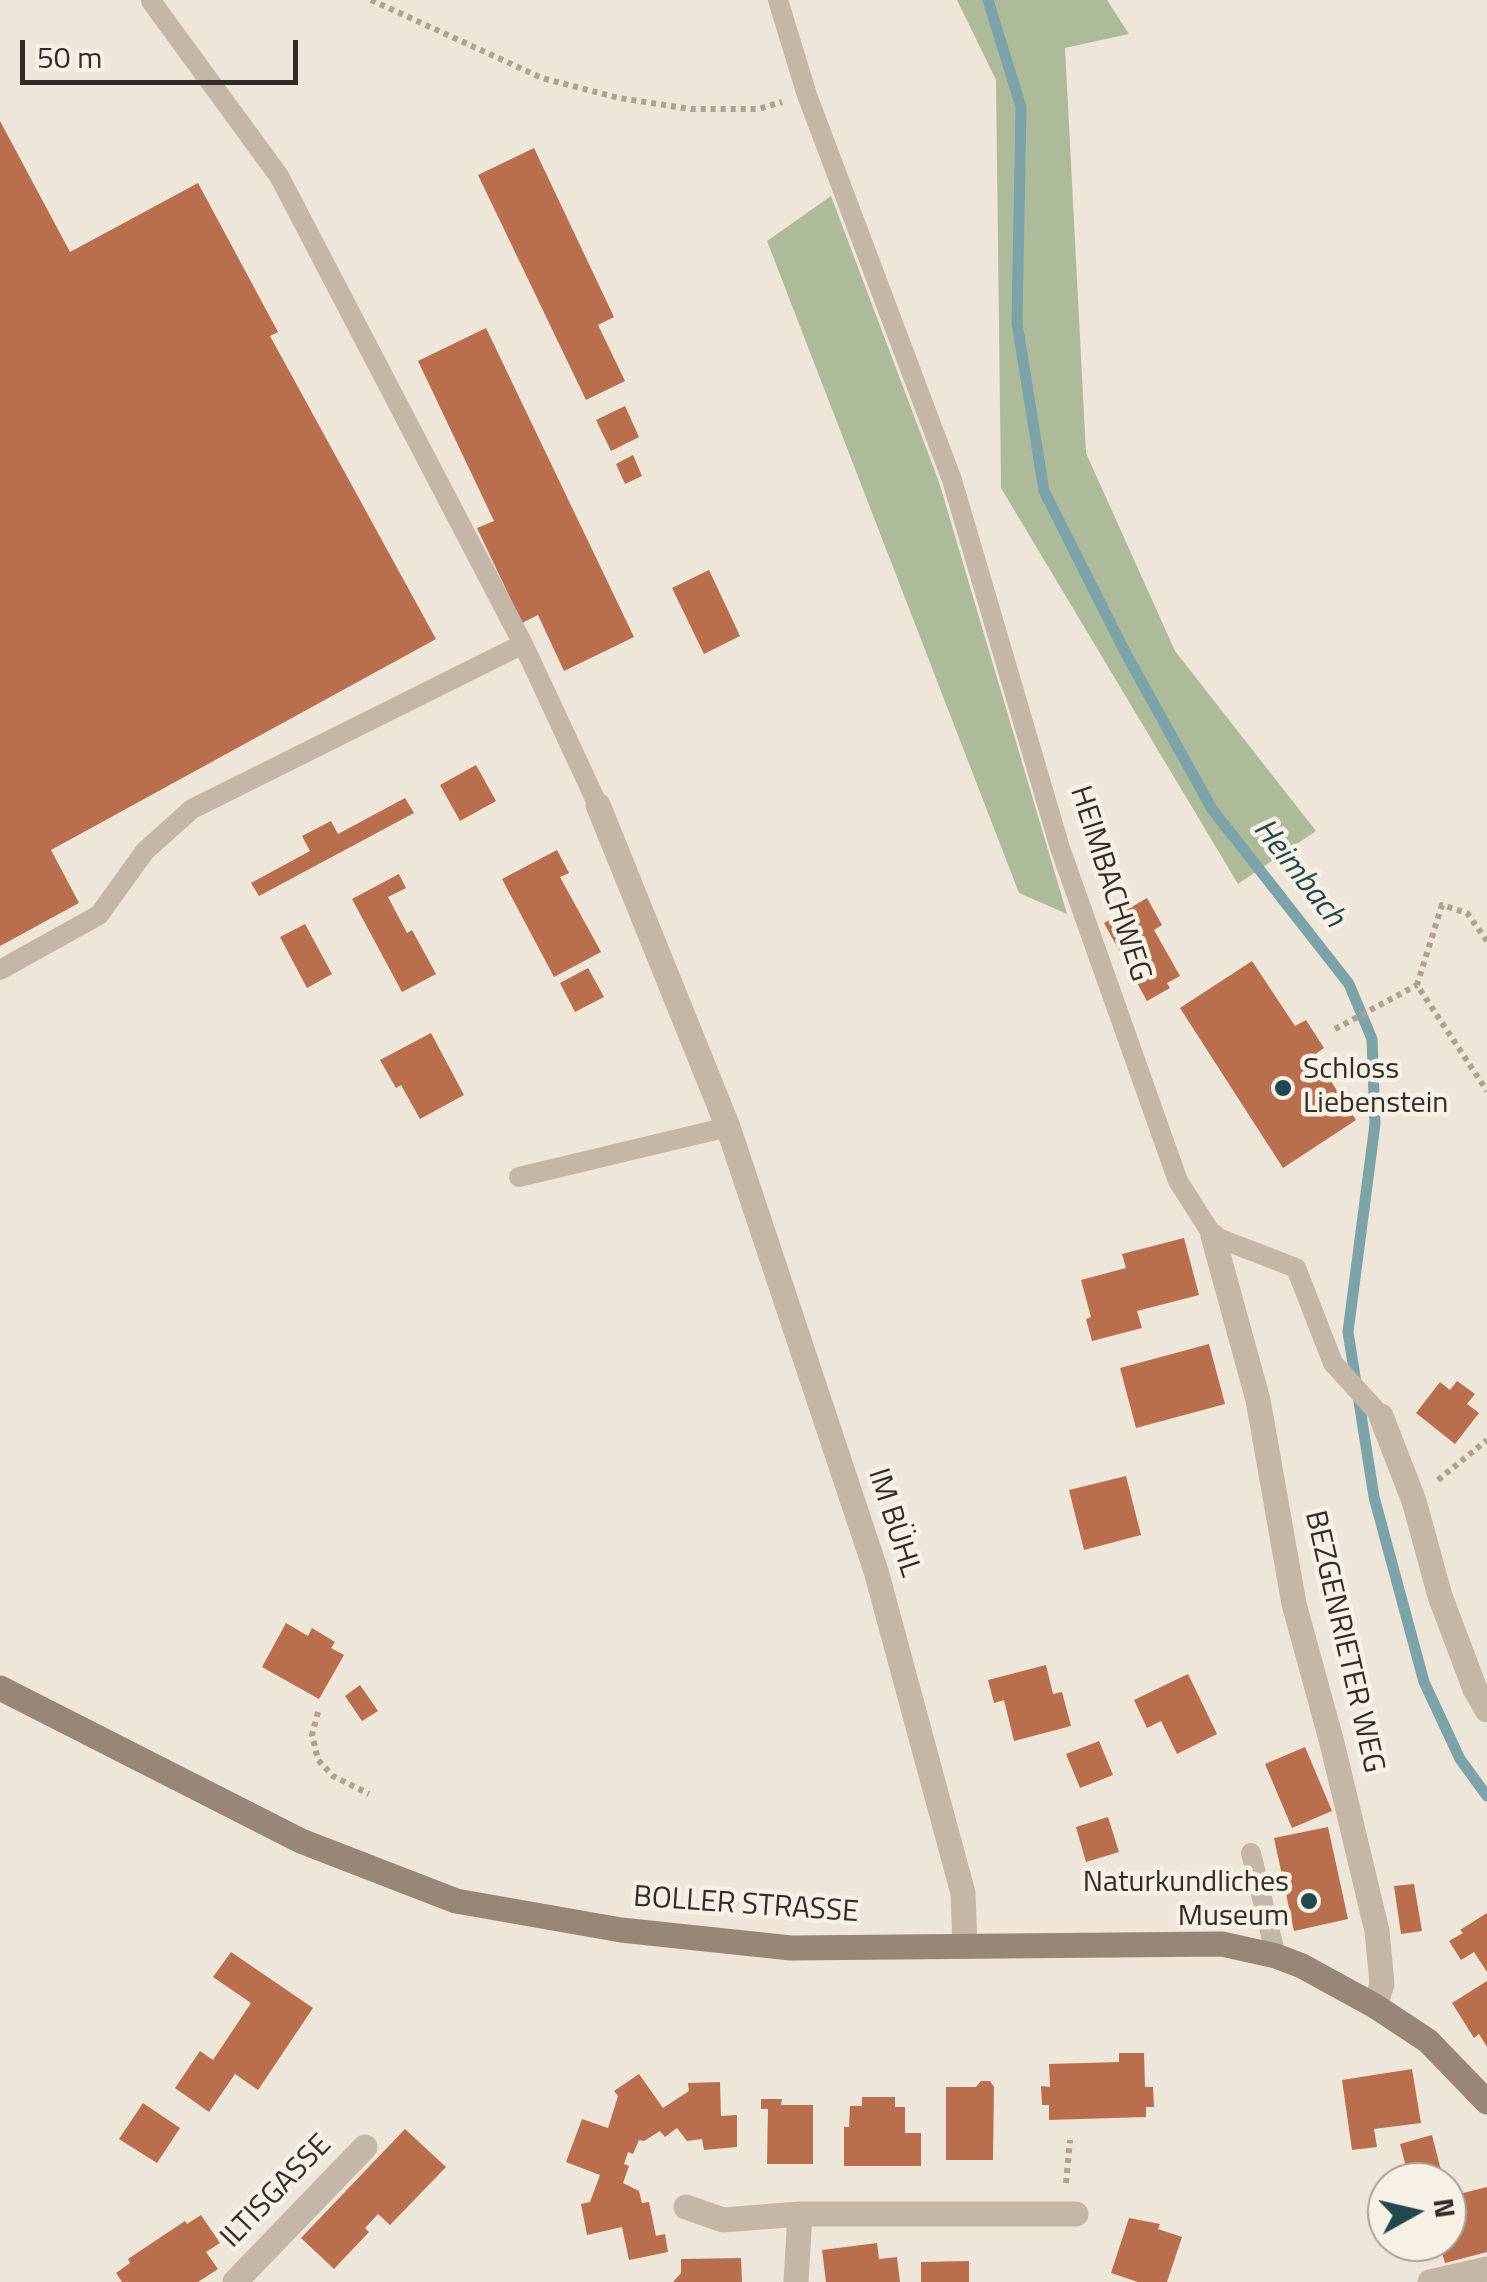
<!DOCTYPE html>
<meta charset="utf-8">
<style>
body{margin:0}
#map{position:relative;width:1487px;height:2282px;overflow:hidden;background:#eee6d9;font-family:"Titillium Web",sans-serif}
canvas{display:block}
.north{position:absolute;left:1367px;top:2162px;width:100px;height:100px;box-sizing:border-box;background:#f6f0e5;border:2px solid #a8a199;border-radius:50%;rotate:82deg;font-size:28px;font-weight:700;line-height:40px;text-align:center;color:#322b26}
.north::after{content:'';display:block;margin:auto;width:35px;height:45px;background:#21484e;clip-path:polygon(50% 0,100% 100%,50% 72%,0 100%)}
.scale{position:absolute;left:20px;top:40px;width:278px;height:45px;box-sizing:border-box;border:5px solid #322b26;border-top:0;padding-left:12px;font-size:30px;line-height:35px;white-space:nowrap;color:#322b26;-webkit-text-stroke:8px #f6f0e5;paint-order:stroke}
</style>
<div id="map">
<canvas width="1487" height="2282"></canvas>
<div class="north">N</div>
<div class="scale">50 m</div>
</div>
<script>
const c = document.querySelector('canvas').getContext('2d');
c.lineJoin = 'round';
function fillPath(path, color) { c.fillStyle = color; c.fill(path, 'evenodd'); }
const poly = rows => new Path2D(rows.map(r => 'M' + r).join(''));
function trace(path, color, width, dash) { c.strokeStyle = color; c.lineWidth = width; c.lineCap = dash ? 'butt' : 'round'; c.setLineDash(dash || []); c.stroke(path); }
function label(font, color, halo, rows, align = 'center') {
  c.font = font + ' "Titillium Web",sans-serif'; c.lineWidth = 9; c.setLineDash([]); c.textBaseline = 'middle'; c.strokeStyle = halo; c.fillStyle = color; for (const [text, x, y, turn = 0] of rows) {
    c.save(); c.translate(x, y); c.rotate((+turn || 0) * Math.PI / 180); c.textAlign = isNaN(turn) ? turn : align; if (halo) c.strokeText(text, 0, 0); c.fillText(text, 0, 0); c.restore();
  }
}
fillPath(poly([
 [957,0,1107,0,1129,34,1065,48,1086,453,1175,651,1316,831,1238,884,1001,488,996,80],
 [831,196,939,482,1067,914,1019,893,767,241]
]), '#aebb9b');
trace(poly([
 [988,0,1021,107,1017,323,1044,491,1125,652,1212,809,1349,984,1372,1039,1375,1124,1348,1332,1374,1497,1424,1682,1460,1759,1487,1796]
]), '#7ba3a8', 11);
fillPath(poly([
 [0,121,70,252,198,183,278,332,270,336,436,639,51,850,79,903,0,946],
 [534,148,614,317,598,325,625,381,586,400,478,175],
 [486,328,634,637,564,671,538,615,522,623,477,528,494,521,418,361],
 [625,406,639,437,611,451,596,420],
 [633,455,642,476,625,484,616,464],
 [709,570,740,636,704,654,672,588],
 [476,765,496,801,460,821,440,785],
 [405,798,414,813,259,896,251,883,310,851,302,836,331,821,338,834],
 [557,850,569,873,560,877,601,952,554,977,502,879],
 [399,874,406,888,388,897,407,933,412,930,436,974,402,992,352,899],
 [1147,898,1162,925,1154,930,1180,976,1167,983,1170,988,1147,1001,1104,923],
 [305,924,332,974,307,988,280,937],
 [1252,961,1295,1026,1306,1020,1324,1048,1314,1055,1356,1120,1283,1168,1180,1008],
 [588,968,604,997,575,1012,560,983],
 [431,1033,464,1095,420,1119,401,1085,396,1088,380,1060],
 [1184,1238,1199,1295,1137,1311,1142,1328,1092,1341,1086,1319,1091,1317,1081,1280,1126,1268,1122,1254],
 [1209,1344,1225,1404,1136,1428,1120,1368],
 [1457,1381,1475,1394,1467,1404,1479,1413,1455,1444,1416,1413,1440,1382,1450,1390],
 [1126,1476,1141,1535,1084,1550,1069,1490],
 [286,1623,308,1636,312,1628,335,1642,331,1648,344,1655,319,1699,262,1667],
 [1046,1665,1053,1694,1062,1692,1071,1726,1014,1741,1004,1700,994,1703,988,1680],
 [1188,1674,1217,1734,1177,1754,1161,1721,1147,1728,1134,1700],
 [360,1685,378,1711,362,1721,345,1696],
 [1099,1741,1113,1775,1080,1788,1066,1754],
 [1305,1747,1332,1811,1292,1828,1265,1764],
 [1108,1817,1119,1852,1086,1862,1076,1827],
 [1328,1827,1348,1919,1294,1931,1274,1838],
 [1414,1884,1422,1931,1401,1934,1394,1886],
 [1487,1913,1487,1972,1474,1952,1461,1960,1449,1941,1463,1933,1460,1930],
 [231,1952,313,2008,258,2090,235,2074,209,2112,175,2088,200,2051,213,2060,251,2003,213,1977],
 [1487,1981,1487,2047,1479,2034,1474,2038,1452,2003],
 [1119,2053,1144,2053,1145,2087,1153,2087,1154,2107,1146,2107,1146,2117,1049,2120,1049,2105,1042,2105,1041,2086,1050,2087,1049,2064,1119,2062],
 [1412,2069,1421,2123,1374,2129,1377,2147,1352,2150,1342,2080],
 [639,2074,663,2108,689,2091,688,2083,720,2082,721,2116,737,2115,737,2147,704,2150,702,2139,687,2141,677,2128,665,2137,660,2131,644,2141,639,2140,633,2154,628,2152,624,2164,629,2166,623,2183,639,2191,642,2203,649,2202,656,2236,665,2234,668,2252,629,2260,622,2227,587,2235,581,2204,590,2202,600,2175,566,2162,582,2119,608,2128,618,2096,614,2091],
 [981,2081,990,2081,994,2087,993,2160,946,2160,946,2087,976,2087],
 [862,2097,895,2097,895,2107,905,2107,905,2133,921,2133,921,2166,844,2166,844,2127,849,2127,850,2106,862,2106],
 [761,2099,782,2099,781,2105,813,2105,813,2164,767,2164,768,2109,761,2109],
 [143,2103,180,2128,157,2163,119,2139],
 [405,2129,446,2167,390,2225,378,2214,365,2228,369,2232,334,2269,301,2238],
 [1432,2135,1444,2182,1410,2182,1400,2144],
 [1487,2187,1487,2252,1445,2263,1439,2242,1447,2242,1447,2197],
 [201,2215,220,2243,206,2252,218,2269,198,2282,122,2282,116,2273,130,2263,128,2259,185,2221,187,2224],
 [1129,2218,1160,2224,1158,2229,1182,2237,1167,2282,1138,2282,1111,2273],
 [877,2243,879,2259,897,2257,900,2282,826,2282,822,2250],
 [741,2258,742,2282,673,2282,681,2273,681,2259],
 [969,2261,969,2282,921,2282,921,2262]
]), '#b96f4d');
trace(poly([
 [371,0,542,78,619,98,691,109,758,109,782,102],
 [1487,941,1467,913,1442,905,1417,985,1487,1091],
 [1335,1029,1417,985],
 [1438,1480,1487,1440],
 [318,1712,312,1735,318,1760,333,1776,369,1794],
 [1066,2183,1070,2140]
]), '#b0a191', 6, [5, 5]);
trace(poly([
 [778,0,807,95,952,480,1060,848,1178,1181,1213,1236,1296,1268,1333,1363,1381,1416],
 [151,1,279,176,523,644,598,805],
 [0,970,99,915,145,851,192,809,523,644],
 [519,1177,728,1127],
 [1251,1853,1276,1956]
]), '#c4b7a7', 20);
trace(poly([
 [598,805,728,1127,876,1571,963,1893,965,1946],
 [1213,1236,1258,1400,1294,1604,1332,1743,1377,1931,1382,1984,1375,2006],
 [1381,1416,1414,1501,1440,1596,1475,1689,1487,1710],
 [686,2207,723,2220,800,2214,1076,2214],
 [235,2282,365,2147],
 [796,2282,800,2214],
 [1430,2282,1487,2269]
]), '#c4b7a7', 25);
trace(poly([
 [0,1688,301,1841,456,1901,621,1930,791,1948,1222,1944,1276,1956,1302,1966,1375,2006,1428,2041,1487,2102]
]), '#988678', 25);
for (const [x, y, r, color] of [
 [1283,1088,10,"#21484e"],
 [1309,1901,10,"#21484e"]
]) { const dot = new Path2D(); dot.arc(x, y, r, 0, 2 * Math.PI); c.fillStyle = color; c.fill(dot); trace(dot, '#f6f0e5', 4); }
label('30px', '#322b26', '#f6f0e5', [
 ["HEIMBACHWEG",1109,884,72],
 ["IM BÜHL",893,1523,72],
 ["BEZGENRIETER WEG",1343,1642,77],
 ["BOLLER STRASSE",746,1906,4],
 ["ILTISGASSE",277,2192,-46]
]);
label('30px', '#322b26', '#f6f0e5', [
 ["Schloss",1303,1071],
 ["Liebenstein",1303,1105],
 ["Naturkundliches",1289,1884,"right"],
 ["Museum",1289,1918,"right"]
], 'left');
label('italic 32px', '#21484e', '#f6f0e5', [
 ["Heimbach",1298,874,52]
]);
</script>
